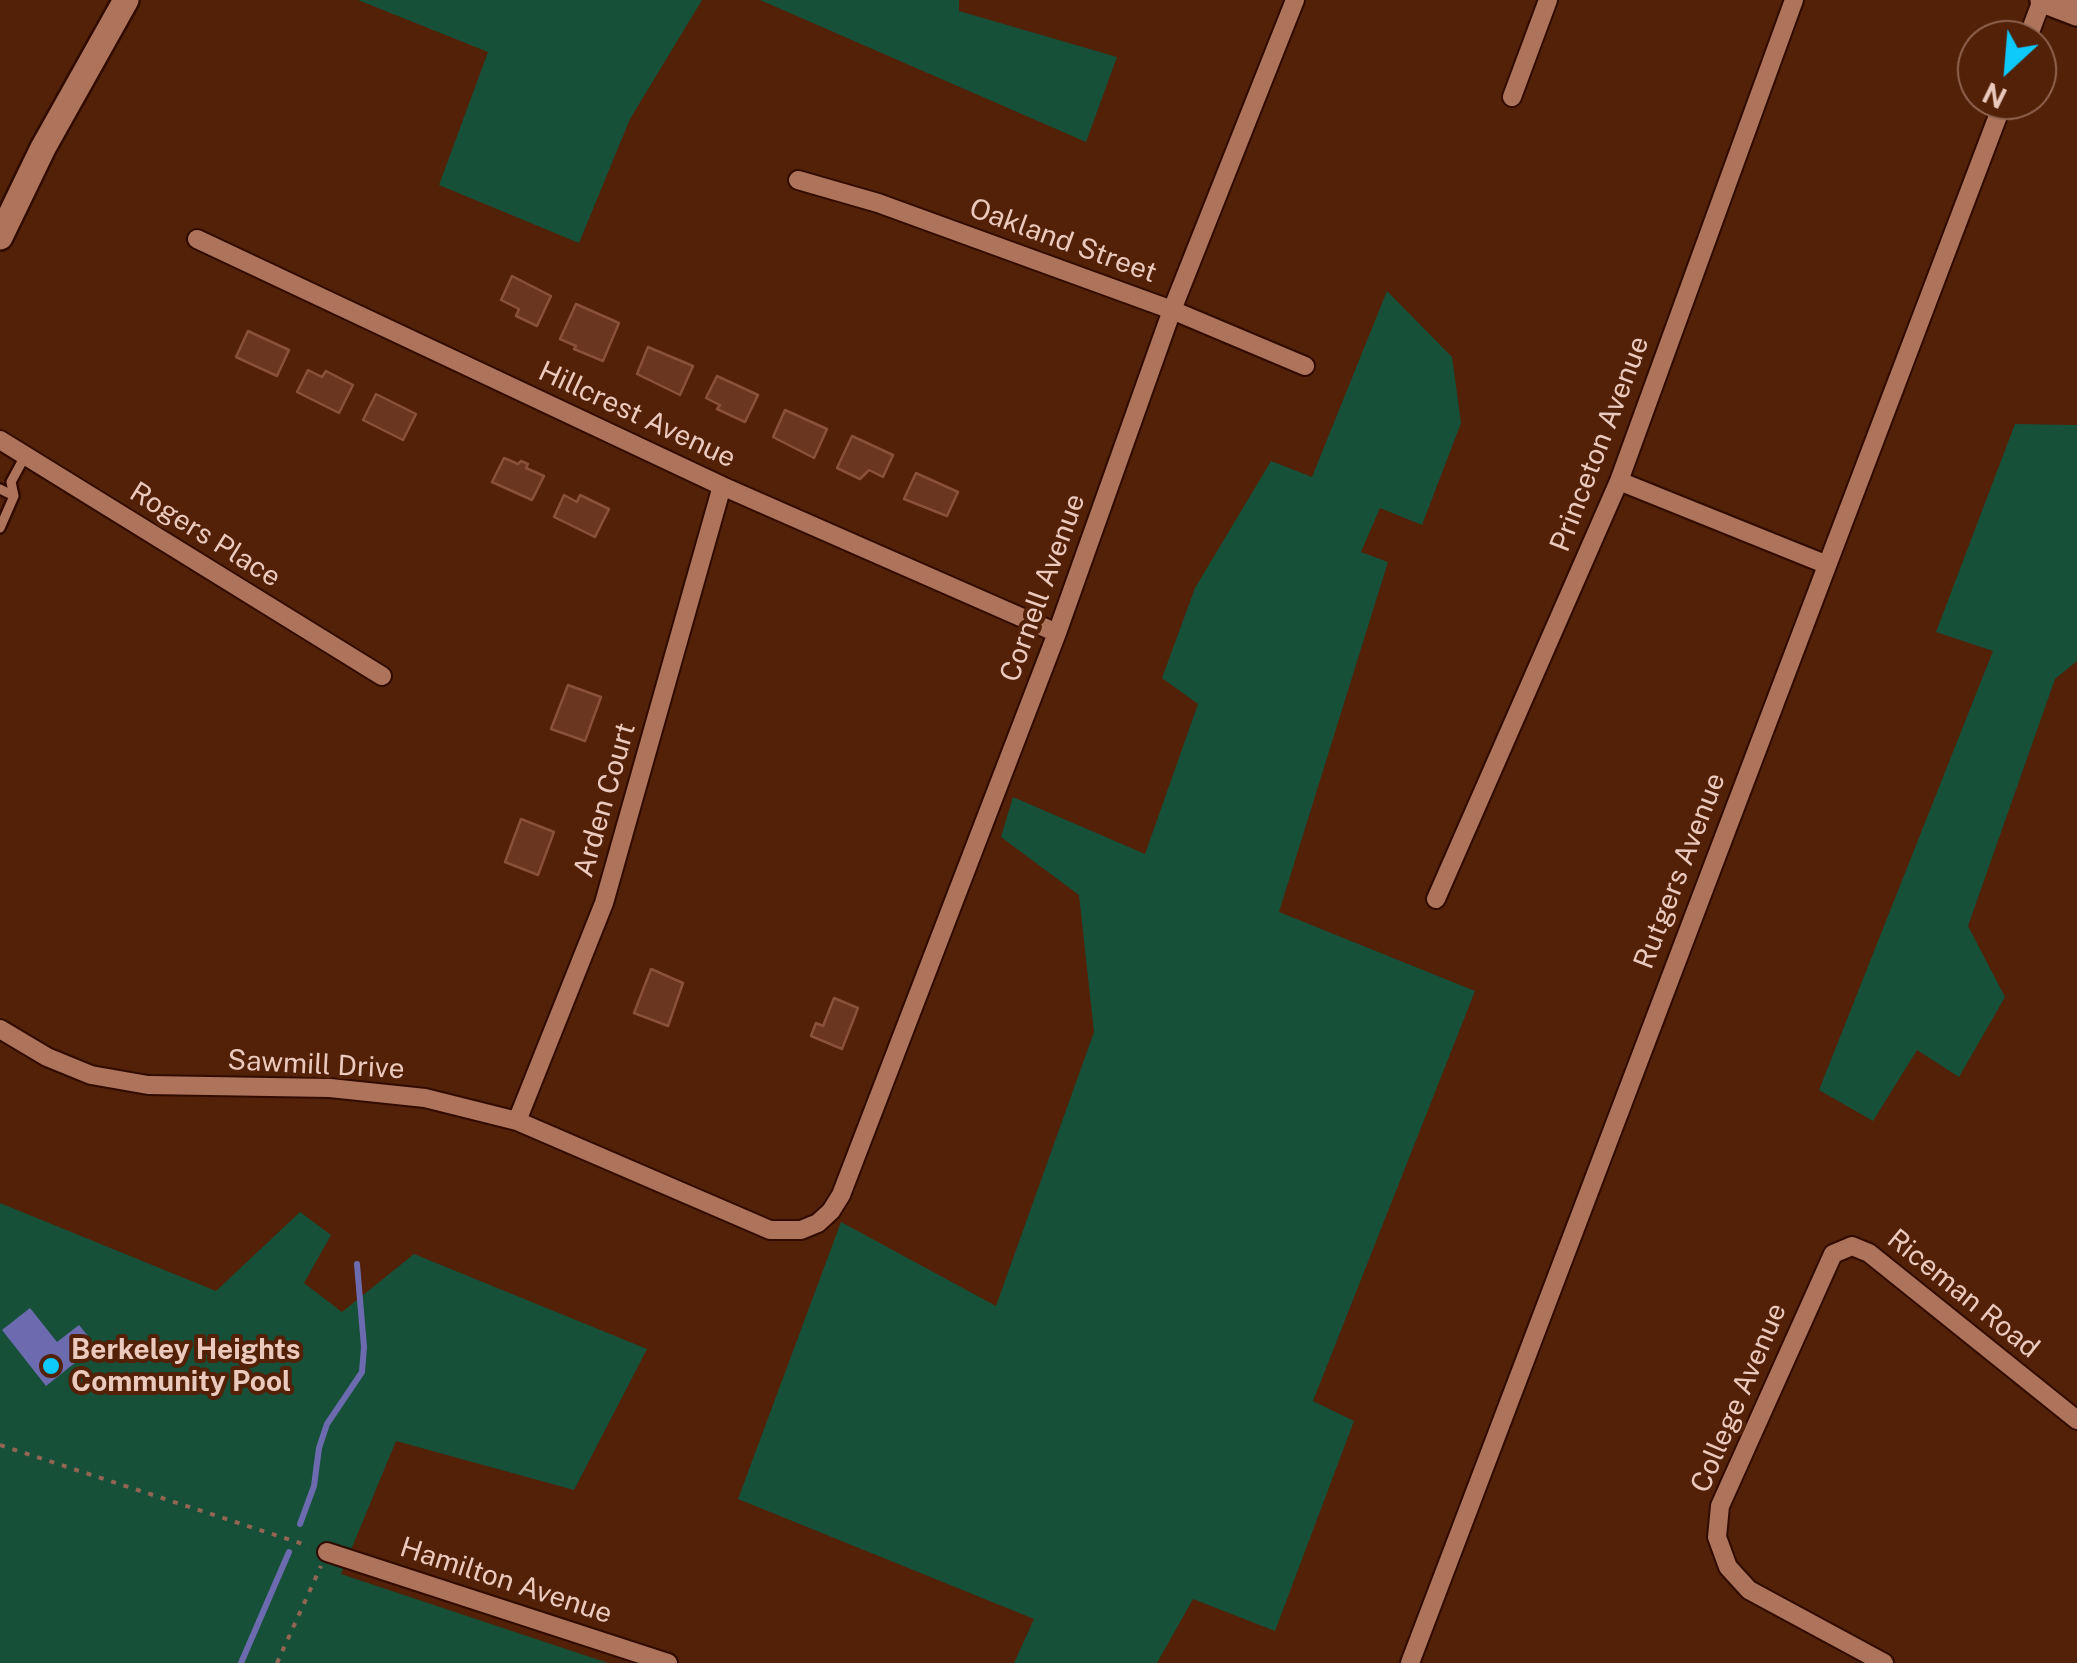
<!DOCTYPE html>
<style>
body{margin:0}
#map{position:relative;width:2077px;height:1663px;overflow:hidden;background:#532008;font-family:"Public Sans",sans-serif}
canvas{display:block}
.north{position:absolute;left:1957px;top:20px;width:100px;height:100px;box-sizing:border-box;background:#532008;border:2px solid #906450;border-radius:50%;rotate:206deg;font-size:28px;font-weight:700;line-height:40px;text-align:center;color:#ebcabd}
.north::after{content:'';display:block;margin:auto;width:35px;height:45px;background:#0ecafa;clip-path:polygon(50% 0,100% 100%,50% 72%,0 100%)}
</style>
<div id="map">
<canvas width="2077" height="1663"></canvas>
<div class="north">N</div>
</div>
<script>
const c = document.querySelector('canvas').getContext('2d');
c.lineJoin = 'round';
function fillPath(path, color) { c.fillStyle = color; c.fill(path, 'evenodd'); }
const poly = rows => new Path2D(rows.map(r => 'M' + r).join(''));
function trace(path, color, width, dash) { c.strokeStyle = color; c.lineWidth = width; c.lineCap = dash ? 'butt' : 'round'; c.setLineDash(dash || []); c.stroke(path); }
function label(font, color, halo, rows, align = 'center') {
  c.font = font + ' "Public Sans",sans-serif'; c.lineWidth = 8; c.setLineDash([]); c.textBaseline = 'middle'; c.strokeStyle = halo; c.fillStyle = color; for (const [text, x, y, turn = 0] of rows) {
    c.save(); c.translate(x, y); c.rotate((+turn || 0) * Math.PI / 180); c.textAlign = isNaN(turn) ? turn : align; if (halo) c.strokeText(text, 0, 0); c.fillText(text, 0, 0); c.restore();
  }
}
fillPath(poly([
 [358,0,702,0,630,119,579,243,439,185,488,52],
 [760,0,959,0,959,11,1117,57,1086,142],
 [1387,291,1452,357,1461,423,1422,525,1380,508,1361,552,1388,562,1279,912,1475,991,1313,1401,1354,1421,1275,1631,1193,1599,1157,1663,1014,1663,1034,1619,738,1499,841,1222,996,1306,1094,1032,1079,895,1001,837,1013,797,1145,854,1198,704,1162,678,1195,588,1271,461,1312,477],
 [2015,424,2077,425,2077,661,2055,679,1968,926,2005,997,1959,1077,1917,1050,1873,1121,1819,1090,1993,651,1936,632],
 [0,1203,216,1291,300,1212,331,1235,304,1283,342,1312,414,1254,647,1349,574,1490,396,1441,341,1574,608,1663,0,1663]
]), '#165039');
fillPath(poly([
 [30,1308,57,1342,79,1325,96,1346,46,1386,2,1330]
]), '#6c6baf');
trace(poly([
 [300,1524,314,1486,319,1448,327,1424,362,1372,364,1347,357,1264],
 [241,1663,289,1552]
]), '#6c6baf', 6);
const building = poly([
 [512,276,551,296,537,326,516,316,519,309,501,300,512,276],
 [576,304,619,323,603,361,574,349,576,346,560,339,576,304],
 [248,331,289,350,277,376,236,357,248,331],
 [648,347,693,366,680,395,637,374,648,347],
 [308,370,322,377,326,371,353,385,339,413,297,392,308,370],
 [717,376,758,395,745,422,717,409,720,405,706,398,717,376],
 [376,394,416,414,403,440,363,420,376,394],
 [785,410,827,429,814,458,773,437,785,410],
 [852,436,893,455,883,477,869,470,860,479,837,468,852,436],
 [504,458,518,464,521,461,528,464,526,468,544,476,532,500,492,482,504,458],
 [916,473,958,492,947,516,904,499,916,473],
 [564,495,577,502,580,495,609,509,595,537,554,517,564,495],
 [568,685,601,697,585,741,551,729,568,685],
 [521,819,554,832,538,875,505,862,521,819],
 [651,969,683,983,668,1026,634,1013,651,969],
 [834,998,858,1008,842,1049,811,1036,816,1023,823,1026,834,998]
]);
fillPath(building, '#6b361f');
trace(building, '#895139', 2.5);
const lane = poly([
 [0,489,14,496],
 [0,528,14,496,11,482,25,456]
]);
const street = poly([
 [2027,40,2042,0],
 [1512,97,1548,0],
 [798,180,878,203,1172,310,1305,366],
 [197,239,722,486,1057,633],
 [0,440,382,676],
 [1619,481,1825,564],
 [1436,899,1619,481,1794,0],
 [0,1029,47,1057,91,1075,148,1085,330,1088,425,1098,517,1121,770,1230,801,1230,818,1223,831,1211,841,1195,1057,633,1172,310,1295,0],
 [517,1121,604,903,722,486],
 [327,1552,668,1663],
 [1410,1663,2004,100],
 [1884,1663,1749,1590,1728,1567,1717,1537,1720,1506,1833,1254,1852,1246,1869,1253,2077,1420]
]);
const secondary = poly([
 [2043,0,2077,13],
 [0,237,43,148,126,0]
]);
trace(lane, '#310b00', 14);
trace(street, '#310b00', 22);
trace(secondary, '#310b00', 30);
trace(poly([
 [0,1445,309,1546],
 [277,1663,321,1566]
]), '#926653', 4, [5, 8]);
trace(lane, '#ae735b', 9);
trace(street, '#ae735b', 18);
trace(secondary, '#ae735b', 25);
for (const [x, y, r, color] of [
 [51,1366,10,"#0ecafa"]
]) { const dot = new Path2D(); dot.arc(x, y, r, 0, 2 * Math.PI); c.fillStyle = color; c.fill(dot); trace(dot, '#532008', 4); }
label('28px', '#ebcabd', '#532008', [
 ["Oakland Street",1063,241,20],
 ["Hillcrest Avenue",637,415,25],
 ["Princeton Avenue",1600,444,-69],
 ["Rogers Place",205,535,32],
 ["Cornell Avenue",1043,588,-70],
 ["Arden Court",605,800,-74],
 ["Rutgers Avenue",1680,871,-69],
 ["Sawmill Drive",316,1065,3],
 ["Riceman Road",1963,1294,39],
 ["College Avenue",1739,1398,-67],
 ["Hamilton Avenue",506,1581,18]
]);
label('bold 28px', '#ebcabd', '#532008', [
 ["Berkeley Heights",71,1350],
 ["Community Pool",71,1382]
], 'left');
</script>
